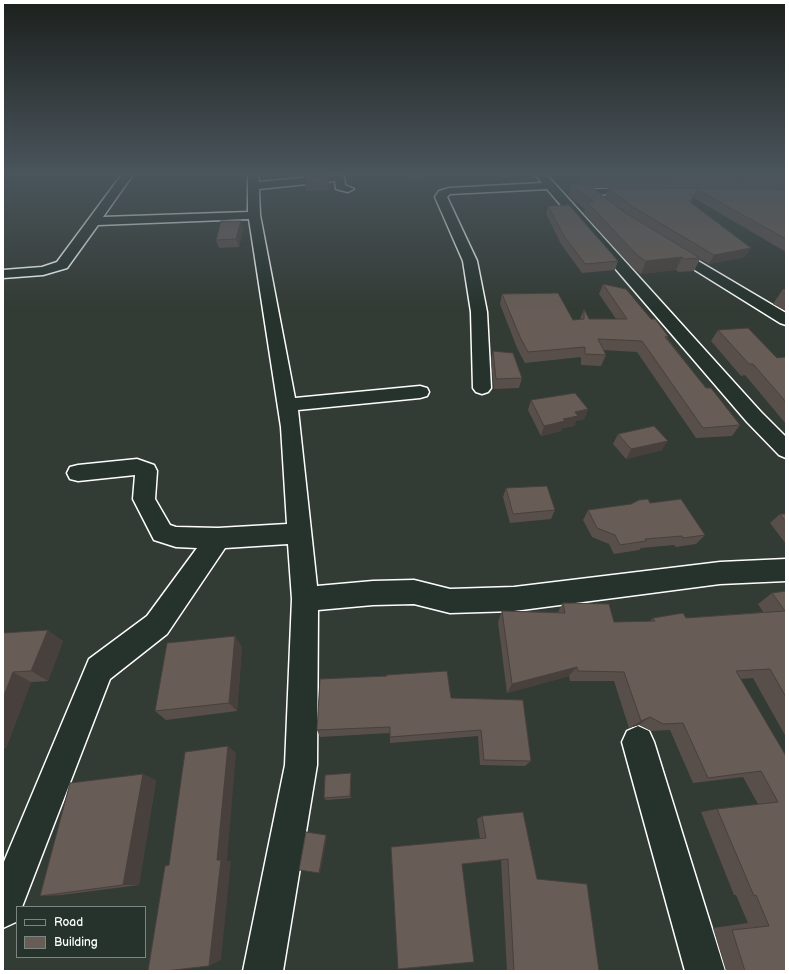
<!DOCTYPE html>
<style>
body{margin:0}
#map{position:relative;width:789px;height:974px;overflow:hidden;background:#333b35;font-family:"Balsamiq Sans",sans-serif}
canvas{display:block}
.frame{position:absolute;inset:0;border:4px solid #fff;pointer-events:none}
.legend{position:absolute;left:16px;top:906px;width:130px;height:52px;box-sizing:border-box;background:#26332d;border:1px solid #7d8581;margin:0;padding:5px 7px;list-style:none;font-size:12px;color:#fff}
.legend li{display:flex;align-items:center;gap:8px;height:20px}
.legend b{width:20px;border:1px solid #7d8581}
</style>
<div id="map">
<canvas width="789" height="974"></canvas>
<div class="frame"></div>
<ul class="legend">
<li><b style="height:5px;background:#26332d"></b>Road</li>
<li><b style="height:11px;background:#675c56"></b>Building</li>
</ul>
</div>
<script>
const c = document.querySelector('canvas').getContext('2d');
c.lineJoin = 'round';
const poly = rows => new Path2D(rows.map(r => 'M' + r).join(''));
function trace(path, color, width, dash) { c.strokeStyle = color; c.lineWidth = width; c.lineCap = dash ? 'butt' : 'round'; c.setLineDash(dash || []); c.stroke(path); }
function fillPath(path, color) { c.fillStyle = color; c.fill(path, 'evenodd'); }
const minor = poly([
 [123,173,134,173,103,217,248,212,248,173,258,173,259,182,335,175,344,177,345,185,354,189,348,192,336,189,335,181,259,189,260,215,295,398,420,386,427,388,429,392,427,396,420,398,298,410,317,586,373,581,414,580,450,589,514,587,720,562,786,559,786,581,720,584,514,611,450,613,414,604,373,605,318,610,317,765,283,971,243,971,285,765,292,599,288,544,225,548,167,634,110,679,22,907,17,907,16,922,3,928,3,864,89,659,147,616,197,548,176,547,154,540,133,499,135,475,78,481,70,479,67,473,70,467,78,465,137,459,154,465,157,471,155,499,170,525,176,527,218,528,287,524,281,427,249,219,98,225,67,268,43,275,3,278,3,270,42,267,57,262,123,173],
 [534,173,545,173,761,412,786,437,786,458,779,455,747,422,547,189,450,194,447,197,477,261,487,312,491,388,488,392,482,394,476,392,473,388,471,312,463,261,435,197,439,191,449,188,542,183,534,173],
 [589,189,637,189,643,192,637,195,585,194,583,192,589,189],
 [671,245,786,313,786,325,780,323,666,252,664,249,666,246,671,245],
 [638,726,649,731,654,742,725,971,685,971,622,742,627,731,638,726]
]);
trace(minor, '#fff', 3);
fillPath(minor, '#26332d');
fillPath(poly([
 [401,173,426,173,425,179,407,181],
 [577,173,786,173,786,189,592,188,624,212,629,215,605,197,608,188,786,189,786,252,694,198,691,203,745,257,709,264,700,259,694,271,678,272,676,270,641,274,633,268,584,214,585,209,568,196,571,185,578,185,580,179,581,179],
 [328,175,329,190,306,191,305,183],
 [548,206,618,261,615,270,582,273,561,244,546,214],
 [243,229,239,247,219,248,216,240],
 [603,284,651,319,668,336,667,338,706,388,740,425,732,436,696,438,637,352,603,350,606,355,601,366,581,365,581,357,525,363,517,348,500,304,502,294,573,320,580,319,584,309,589,319,616,319,599,294],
 [783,289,786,289,786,311,773,304],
 [718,330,777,358,786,357,786,424,745,375,741,376,711,341],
 [493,351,522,378,519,388,494,389,491,361],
 [531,400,588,409,584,419,576,421,574,426,562,428,561,431,541,436,528,410],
 [618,434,662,450,626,459,613,444],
 [506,488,555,510,551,519,510,523,503,497],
 [650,503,705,535,696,544,676,547,674,545,641,548,639,550,614,554,609,544,592,537,583,520,588,510],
 [780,514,786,514,786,544,770,523],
 [786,591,786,737,753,678,740,679,786,756,786,971,726,971,713,928,748,923,736,895,734,895,701,812,717,809,758,804,743,777,693,783,670,730,651,731,639,725,629,728,614,681,570,681,569,676,507,693,498,622,502,611,558,612,563,603,614,622,649,622,653,618,686,618,763,612,758,604,772,593],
 [3,633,63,641,48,681,31,682,6,748,3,748],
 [242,647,237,711,166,720,155,711],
 [451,698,531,761,525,766,480,765,478,736,390,743,390,733,320,737,317,730],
 [351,775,351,798,326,800,324,798],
 [156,780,139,885,61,895,40,896],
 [482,816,537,879,599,971,507,971,501,860,462,864,480,839,477,819]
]), '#594f4a');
fillPath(poly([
 [407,173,426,173,425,179,407,181],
 [698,190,694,198,686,210,690,202],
 [241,221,243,229,239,247,236,239],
 [751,248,745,257,709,264,714,255],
 [682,257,676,270,641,274,646,261],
 [588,409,584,419,576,421,574,426,562,428,561,431,541,436,544,426,563,419,575,412],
 [668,441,662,450,626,459,631,449],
 [48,630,63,641,48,681,31,671],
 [235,636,242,647,237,711,229,703],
 [577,667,569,676,507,693,512,684],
 [13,672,31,682,6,748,3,747,3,698],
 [650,717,639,725,629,728,641,721],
 [228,746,236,753,227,861,231,861,221,960,209,966,217,860],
 [351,773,351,798,350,796],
 [143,774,156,780,139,885,123,885],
 [326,835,327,836,320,874,319,873]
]), '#48403c');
const building = poly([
 [585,173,786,173,786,181,580,179,586,175,585,173],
 [328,175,328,182,305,183,305,177,328,175],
 [571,185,589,185,624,212,700,258,684,259,682,257,646,261,637,255,587,202,594,202,571,185],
 [608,188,786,189,786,239,698,190,690,202,751,248,714,255,633,207,608,188],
 [569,205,618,261,585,264,564,236,548,206,569,205],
 [221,221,241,221,236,239,216,240,221,221],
 [603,284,626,289,651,319,655,319,668,336,665,337,706,388,711,388,740,425,703,428,642,341,598,339,606,355,585,354,585,347,528,352,520,337,502,294,558,293,573,320,584,319,584,309,589,319,627,319,603,284],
 [748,328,777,358,786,357,786,402,753,364,749,364,718,330,748,328],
 [493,351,513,353,522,378,496,379,493,351],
 [575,393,588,409,575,412,578,416,563,419,565,421,544,426,531,400,575,393],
 [654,426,668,441,631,449,618,434,654,426],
 [547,486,555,510,513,514,506,488,547,486],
 [648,499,650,503,681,499,705,535,683,538,682,536,645,539,646,541,620,545,615,535,597,528,588,510,631,504,639,500,648,499],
 [780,514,786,514,786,522,780,514],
 [786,591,786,697,770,669,736,671,786,756,786,971,745,971,732,930,769,926,756,895,754,896,717,809,778,802,761,771,708,778,683,723,663,724,650,717,641,721,624,672,578,671,577,667,512,684,502,611,565,613,563,603,609,604,614,622,655,621,653,618,683,613,686,618,785,611,772,593,786,591],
 [48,630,31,671,13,672,3,698,3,633,48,630],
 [235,636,229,703,155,711,167,643,235,636],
 [447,671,451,698,523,700,531,761,484,760,481,730,390,737,390,727,317,730,320,679,387,676,386,675,447,671],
 [228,746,217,860,221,860,209,966,165,971,148,971,165,866,169,865,185,752,228,746],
 [351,773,350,796,324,798,325,775,351,773],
 [143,774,123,885,40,896,70,783,143,774],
 [523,812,537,879,587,884,599,971,514,971,508,859,462,864,474,962,398,969,391,847,486,838,482,816,523,812],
 [306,832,326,835,319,873,299,870,306,832]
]);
fillPath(building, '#675c56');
trace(building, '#48403c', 1);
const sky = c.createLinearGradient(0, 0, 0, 310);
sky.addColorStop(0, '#1c201d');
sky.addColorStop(0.56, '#4a555c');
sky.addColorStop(1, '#4a555c00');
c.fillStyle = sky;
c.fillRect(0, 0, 789, 310);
</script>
